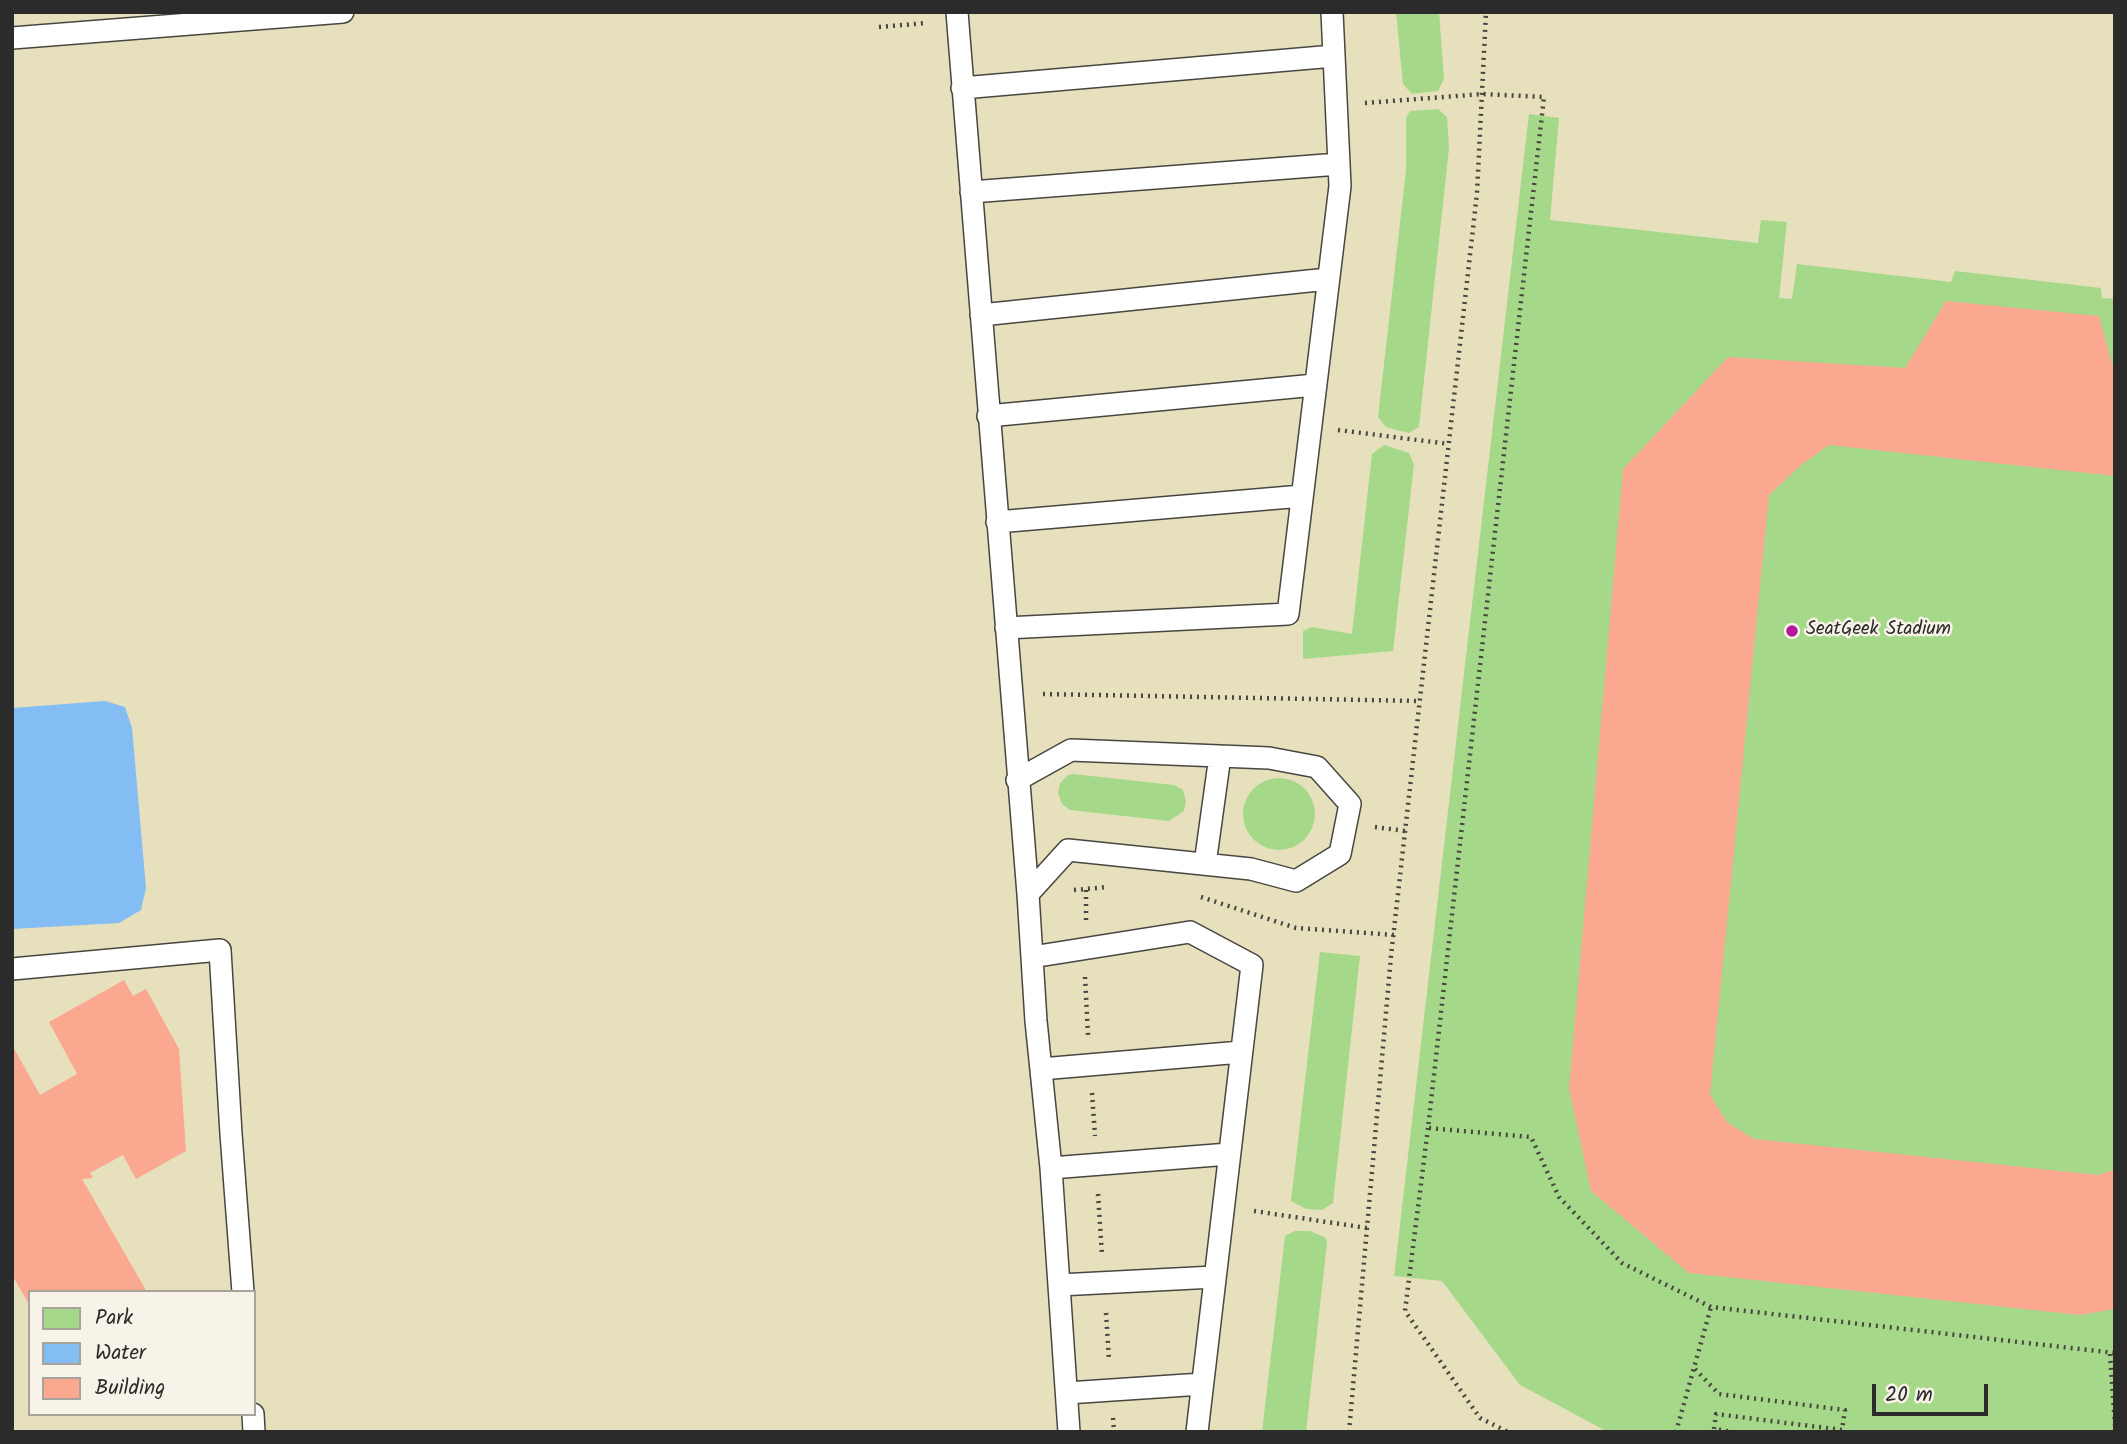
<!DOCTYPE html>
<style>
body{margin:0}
#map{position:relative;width:2127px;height:1444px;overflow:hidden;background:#e7e0bd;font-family:Kalam,sans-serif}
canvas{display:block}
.frame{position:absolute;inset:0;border:14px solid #2b2b2b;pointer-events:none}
.legend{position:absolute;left:28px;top:1290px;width:228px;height:126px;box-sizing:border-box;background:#f7f3e8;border:2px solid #a5a39c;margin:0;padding:9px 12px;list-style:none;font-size:21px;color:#2b2b2b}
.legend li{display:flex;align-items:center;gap:14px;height:35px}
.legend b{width:35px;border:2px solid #a5a39c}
.scale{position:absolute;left:1872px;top:1384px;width:116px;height:32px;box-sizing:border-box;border:4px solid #2b2b2b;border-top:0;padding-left:9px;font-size:21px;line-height:24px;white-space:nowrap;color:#2b2b2b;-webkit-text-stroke:5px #f7f3e8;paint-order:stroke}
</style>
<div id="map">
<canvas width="2127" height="1444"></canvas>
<div class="frame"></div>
<ul class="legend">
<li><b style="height:19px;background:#a5d989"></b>Park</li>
<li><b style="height:19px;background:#83bdf4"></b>Water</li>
<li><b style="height:19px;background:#faa88f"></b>Building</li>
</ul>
<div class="scale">20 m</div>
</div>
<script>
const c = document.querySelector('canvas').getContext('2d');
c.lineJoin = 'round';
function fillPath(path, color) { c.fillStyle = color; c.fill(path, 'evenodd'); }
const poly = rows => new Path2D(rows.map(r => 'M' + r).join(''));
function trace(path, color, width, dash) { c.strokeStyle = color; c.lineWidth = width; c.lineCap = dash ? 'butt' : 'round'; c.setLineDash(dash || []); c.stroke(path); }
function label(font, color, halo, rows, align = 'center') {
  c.font = font + ' Kalam,sans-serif'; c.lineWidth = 5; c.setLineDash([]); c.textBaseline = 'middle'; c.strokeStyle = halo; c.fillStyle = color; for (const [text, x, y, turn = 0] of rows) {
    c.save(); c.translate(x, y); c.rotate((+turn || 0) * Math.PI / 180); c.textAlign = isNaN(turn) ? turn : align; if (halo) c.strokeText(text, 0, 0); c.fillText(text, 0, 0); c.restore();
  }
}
fillPath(poly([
 [1396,12,1439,12,1444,79,1438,91,1412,94,1403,84],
 [1438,109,1447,117,1449,148,1419,427,1409,433,1386,427,1378,417,1406,170,1406,118,1410,111],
 [1529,114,1559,118,1550,220,1758,243,1761,220,1787,222,1779,298,1792,299,1797,264,1951,282,1955,271,2101,288,2102,298,2115,299,2115,1432,1608,1432,1520,1385,1442,1281,1394,1276],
 [1384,445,1409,453,1414,464,1393,651,1303,659,1303,631,1312,627,1352,634,1372,454],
 [1073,774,1174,785,1183,790,1186,801,1184,811,1169,821,1070,810,1062,804,1058,793,1060,783,1068,775],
 '1243 814a36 36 0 1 1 72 0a36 36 0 1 1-72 0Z',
 [1320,952,1360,956,1333,1203,1322,1210,1306,1209,1291,1201],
 [1295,1231,1310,1231,1326,1238,1327,1243,1306,1432,1262,1432,1285,1236]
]), '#a5d989');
fillPath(poly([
 [105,701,125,707,132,728,146,888,141,910,119,923,12,929,12,708]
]), '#83bdf4');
fillPath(poly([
 [1946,301,2099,316,2115,375,2115,476,1829,445,1801,465,1769,495,1710,1095,1727,1122,1754,1139,2099,1175,2115,1169,2115,1309,2080,1315,1689,1273,1591,1191,1569,1089,1623,469,1728,357,1905,368],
 [124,980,133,996,146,989,179,1049,186,1151,136,1179,123,1155,90,1173,93,1178,82,1179,147,1292,30,1292,30,1306,12,1275,12,1045,40,1095,77,1074,49,1022]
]), '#faa88f');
const lane = poly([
 [957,12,1028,894,1036,1021,1051,1168,1069,1432],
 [12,38,343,12],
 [962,88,1334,56],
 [971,192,1339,164],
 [981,315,1328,279],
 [988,416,1315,385],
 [997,522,1302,496],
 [1006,628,1288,614,1340,186,1332,12],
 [1017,780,1071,750,1269,758,1317,767,1350,804,1340,854,1296,881,1251,869,1068,850,1028,894],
 [1205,864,1220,756],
 [1032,957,1190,932,1252,965,1197,1432],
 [12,969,220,950,231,1134,243,1292],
 [1041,1069,1241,1052],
 [1051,1168,1229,1154],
 [1059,1285,1214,1277],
 [1067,1393,1202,1384],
 [253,1414,254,1432]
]);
trace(lane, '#474641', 24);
trace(poly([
 [879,27,927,23],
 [1365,103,1483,94,1544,97,1428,1128,1531,1137,1559,1197,1622,1263,1711,1307,2115,1353],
 [1338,430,1449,444],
 [1043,694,1420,701],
 [1375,827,1405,831],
 [1074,890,1108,887],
 [1201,897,1296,928,1394,935],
 [1086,920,1086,889],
 [1085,977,1088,1035],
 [1092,1093,1095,1136],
 [1428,1128,1405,1311,1480,1418,1508,1432],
 [1098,1194,1102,1255],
 [1254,1211,1367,1228],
 [1106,1313,1109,1360],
 [2110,1354,2115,1425],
 [1695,1369,1719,1394,1845,1410,1842,1430,1716,1414,1714,1429,1733,1432],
 [1113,1418,1114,1432],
 [1349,1432,1391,956,1477,193,1486,12],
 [1676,1432,1711,1307]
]), '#474641', 4.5, [2, 5]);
trace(lane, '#fff', 21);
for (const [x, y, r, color] of [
 [1792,631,7,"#b5179e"]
]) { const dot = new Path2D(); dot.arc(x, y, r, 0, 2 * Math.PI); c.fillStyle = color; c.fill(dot); trace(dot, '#f7f3e8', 2.5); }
label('19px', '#2b2b2b', '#f7f3e8', [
 ["SeatGeek Stadium",1806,631]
], 'left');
</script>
